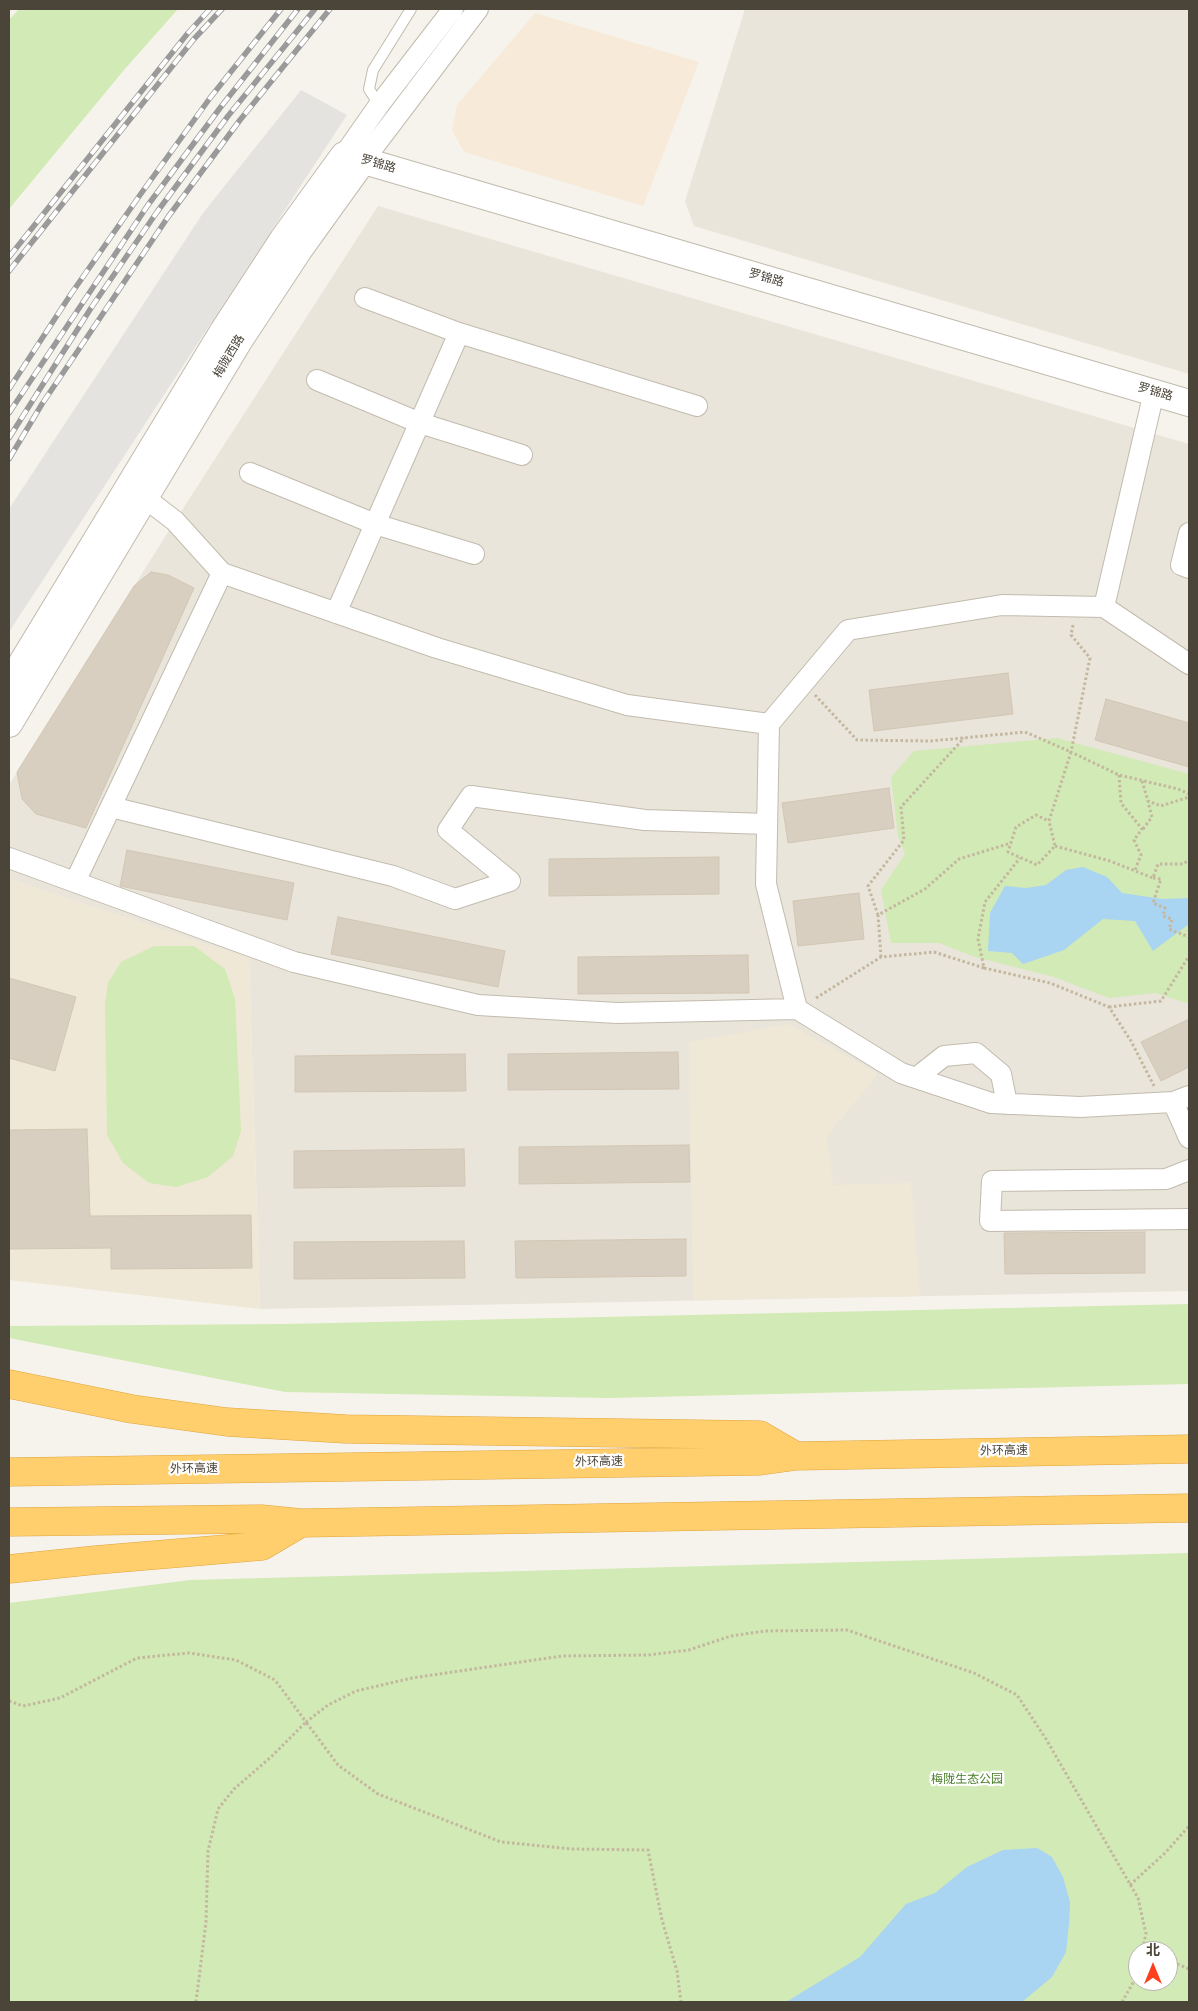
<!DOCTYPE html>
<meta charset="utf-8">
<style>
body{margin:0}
#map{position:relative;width:1198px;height:2011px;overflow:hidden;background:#f6f3ec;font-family:Overpass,"Noto Sans SC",sans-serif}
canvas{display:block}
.frame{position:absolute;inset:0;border:10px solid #4b4439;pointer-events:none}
.north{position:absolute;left:1128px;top:1941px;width:50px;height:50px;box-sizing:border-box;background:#fff;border:1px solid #b7b4b0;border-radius:50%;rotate:0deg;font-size:14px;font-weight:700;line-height:20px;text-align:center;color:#4b4439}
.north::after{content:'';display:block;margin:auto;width:18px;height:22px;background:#fc3f1d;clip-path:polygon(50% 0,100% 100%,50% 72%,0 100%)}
</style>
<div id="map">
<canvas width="1198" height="2011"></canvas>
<div class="frame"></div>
<div class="north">北</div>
</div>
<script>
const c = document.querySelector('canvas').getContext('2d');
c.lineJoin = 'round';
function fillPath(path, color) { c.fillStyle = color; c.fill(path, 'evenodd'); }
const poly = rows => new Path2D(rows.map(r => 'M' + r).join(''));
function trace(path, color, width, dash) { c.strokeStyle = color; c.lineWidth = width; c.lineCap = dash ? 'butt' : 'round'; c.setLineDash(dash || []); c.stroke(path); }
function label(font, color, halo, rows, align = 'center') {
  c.font = font + ' Overpass,"Noto Sans SC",sans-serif'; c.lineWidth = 4.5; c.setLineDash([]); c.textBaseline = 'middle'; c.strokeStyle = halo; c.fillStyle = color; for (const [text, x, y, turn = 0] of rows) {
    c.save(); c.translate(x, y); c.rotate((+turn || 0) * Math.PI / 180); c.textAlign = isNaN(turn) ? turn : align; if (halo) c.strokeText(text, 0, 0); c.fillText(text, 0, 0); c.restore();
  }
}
fillPath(poly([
 [745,9,1189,9,1189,374,694,226,685,201],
 [378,206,1189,444,1189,1291,260,1309,249,959,9,879,9,785,175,521]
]), '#eae5da');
fillPath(poly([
 [535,13,699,62,643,206,464,152,452,130,457,105]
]), '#f7ead8');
fillPath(poly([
 [9,879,249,958,260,1309,9,1280],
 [789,1024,878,1074,827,1136,833,1185,911,1183,920,1296,693,1300,689,1042]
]), '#efe8d6');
fillPath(poly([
 [19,9,178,9,124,70,9,209,9,20],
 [1057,738,1189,774,1189,1002,1186,1003,1155,993,1109,998,1054,977,975,957,939,943,891,943,881,890,905,854,898,836,891,777,914,751],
 [154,946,194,946,225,969,235,999,241,1131,233,1156,208,1177,176,1187,149,1183,123,1163,107,1135,105,1004,108,983,121,962],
 [1189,1304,1189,1384,608,1398,285,1392,9,1338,9,1326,285,1324],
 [1189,1553,1189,2002,9,2002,9,1603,190,1580],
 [1138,1951,1168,1951,1168,1981,1138,1981]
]), '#d2eab5');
fillPath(poly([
 [301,90,347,115,9,632,9,509,203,213]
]), '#e5e3e0');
fillPath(poly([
 [1083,867,1107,877,1122,893,1162,899,1189,898,1189,924,1153,951,1135,921,1103,919,1064,950,1023,964,1012,953,988,951,990,913,1005,886,1026,888,1046,885,1066,870],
 [1037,1848,1052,1857,1063,1877,1070,1902,1069,1924,1066,1952,1052,1977,1022,2002,786,2002,860,1957,906,1904,935,1893,967,1867,1003,1850]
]), '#a9d4f2');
const building = poly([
 [151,572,168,575,194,588,86,828,36,814,22,799,17,772,134,586,151,572],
 [1008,673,1013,714,874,731,869,690,1008,673],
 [1106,699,1189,723,1189,767,1095,740,1106,699],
 [889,788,894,828,788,843,782,803,889,788],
 [127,850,294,883,287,920,120,886,127,850],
 [719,857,719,894,549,896,549,859,719,857],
 [859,893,864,939,798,946,793,901,859,893],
 [338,917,505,951,498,987,331,954,338,917],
 [748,955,749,993,578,994,578,957,748,955],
 [9,978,76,997,55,1071,9,1058,9,978],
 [1189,1019,1189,1067,1161,1081,1141,1042,1189,1019],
 [678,1052,679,1089,508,1090,508,1054,678,1052],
 [465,1054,466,1091,295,1092,295,1056,465,1054],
 [87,1129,90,1216,251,1215,252,1268,111,1269,111,1248,9,1249,9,1130,87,1129],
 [689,1145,690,1182,519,1184,519,1147,689,1145],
 [464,1149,465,1186,294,1188,294,1151,464,1149],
 [1145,1232,1145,1273,1005,1274,1004,1233,1145,1232],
 [686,1239,686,1276,516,1278,515,1241,686,1239],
 [464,1241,465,1278,294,1279,294,1242,464,1241]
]);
fillPath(building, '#d8cfc1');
trace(building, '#d3c7b4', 1);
const service = poly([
 [379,105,369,89,373,70,411,9]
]);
const minor = poly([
 [344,155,379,105,453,9],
 [363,161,478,9],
 [365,298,459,333],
 [317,380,420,423,522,455],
 [1154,392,1104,607,1189,664],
 [250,473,375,524,474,554],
 [145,498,175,521,222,573,437,648,627,705,769,724],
 [1189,533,1181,565,1189,568],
 [336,613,459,333,697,406],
 [111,807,393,876,455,899,510,881,448,830,471,796,645,820,767,824],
 [9,858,294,962,478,1005,617,1013,797,1009,901,1073,991,1103,1080,1107,1173,1102,1189,1096],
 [75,882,222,573],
 [797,1009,766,884,769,724,848,630,1002,605,1104,607],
 [916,1078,944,1056,976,1053,1001,1074,1007,1104],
 [1173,1102,1189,1138],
 [1189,1170,1166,1179,992,1181,990,1221,1189,1219]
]);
const tertiary = poly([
 [9,684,223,331,283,239,344,155,1189,403],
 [9,724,239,341,299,250,363,161]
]);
const motorway = poly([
 [9,1384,132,1409,227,1422,346,1429,760,1435,796,1456],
 [9,1472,760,1461,796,1456,1189,1449],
 [9,1522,261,1519,301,1523,1189,1508],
 [9,1569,96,1560,262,1546,301,1523]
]);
trace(service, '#c2bbae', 12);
trace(minor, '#c2bbae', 22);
trace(tertiary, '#c2bbae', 28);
trace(motorway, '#e0a43c', 29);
trace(poly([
 [1073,625,1071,635,1090,658,1071,752,1119,775,1178,789,1189,794],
 [815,695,857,740,931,741,1025,732,1071,752,1049,821,1055,846,1037,865,1008,852,1016,827,1036,815,1049,821],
 [1119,775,1121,803,1142,829,1134,840,1141,855,1135,870],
 [1142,781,1148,801,1161,806,1189,797],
 [1143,829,1152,817,1148,802],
 [1055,846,1110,861,1153,878,1158,864,1183,864,1189,860],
 [1153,878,1161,879,1153,903,1165,908,1163,916,1172,919,1169,929,1189,937],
 [878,915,868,886,904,840,901,807,964,738],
 [881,957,878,915,925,889,959,859,1011,843],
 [984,968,1050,983,1109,1007,1131,1041,1154,1086],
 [816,998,881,957,934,952,984,968,978,939,985,902,1020,858],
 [1109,1007,1161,1001,1189,956],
 [9,1701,23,1706,60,1698,137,1658,189,1653,236,1660,275,1680,306,1722,328,1705,356,1691,412,1678,562,1656,648,1655,689,1650,731,1636,765,1631,847,1630,974,1673,1017,1695,1046,1739,1138,1898,1146,1934,1142,1951],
 [1130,1885,1166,1852,1189,1826],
 [1168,1960,1189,1969],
 [196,2002,206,1922,208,1851,218,1809,234,1789,271,1757,306,1722,338,1765,378,1794,501,1842,571,1849,648,1850,662,1920,677,1971,681,2002],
 [1122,2002,1138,1974]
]), '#c4b79f', 3, [2.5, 2.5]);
trace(service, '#fff', 10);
trace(minor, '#fff', 20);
trace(tertiary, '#fff', 26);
trace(motorway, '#ffcf6e', 28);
const rail = poly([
 [9,257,188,33,210,9],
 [9,271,194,39,222,9],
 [9,389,71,294,140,195,210,98,281,9],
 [9,413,148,205,220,108,298,9],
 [9,438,91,308,157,212,228,116,315,9],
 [9,459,42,404,168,217,240,120,330,9]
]);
trace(rail, '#9a9a9a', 5.5);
trace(rail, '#fff', 4, [11]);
label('12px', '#4b4439', '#fff', [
 ["罗锦路",378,165,16],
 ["罗锦路",766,279,16],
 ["梅陇西路",230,357,-59],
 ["罗锦路",1155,393,16],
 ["外环高速",1004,1452,-1],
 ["外环高速",599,1463,-1],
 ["外环高速",194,1470,-1]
]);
label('12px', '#4a7f2a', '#fff', [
 ["梅陇生态公园",967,1781]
]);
</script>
